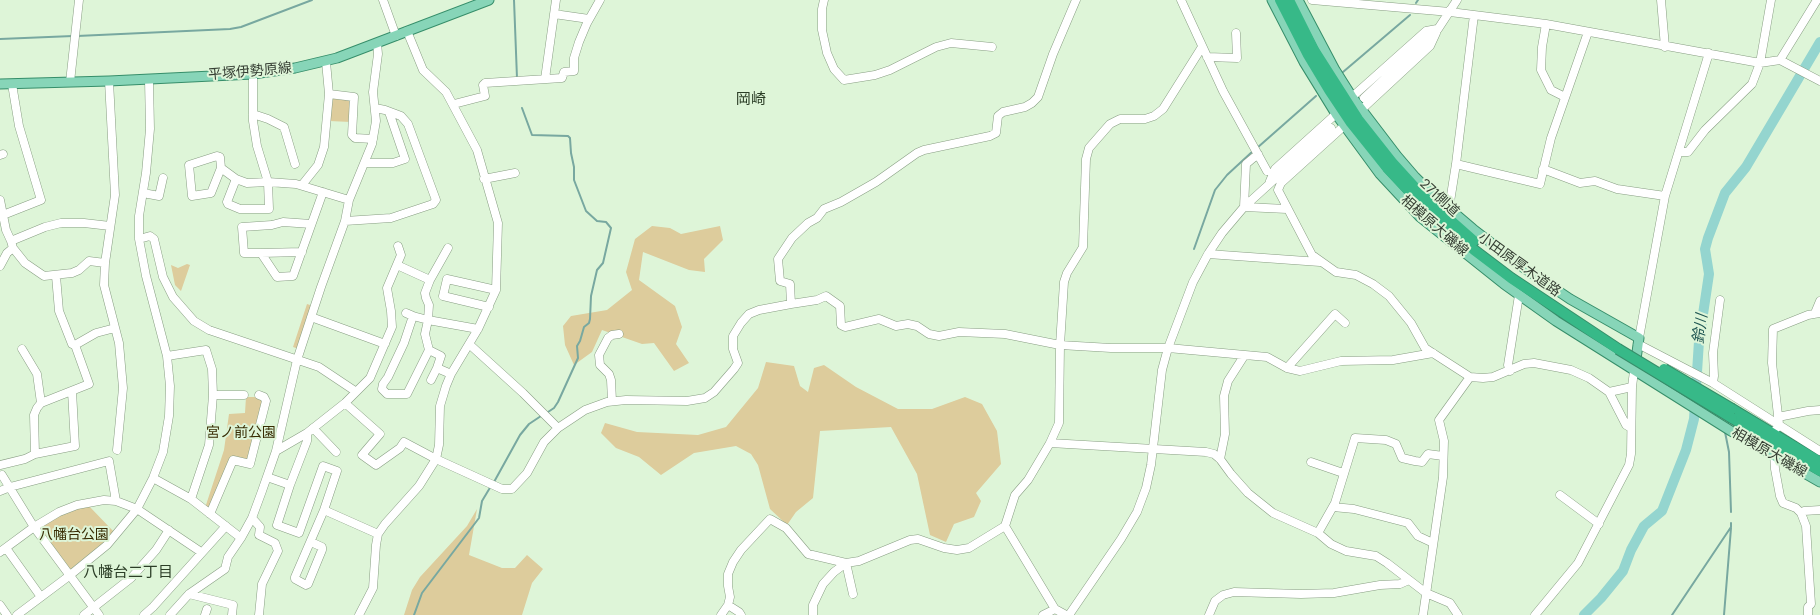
<!DOCTYPE html>
<meta charset="utf-8">
<style>
body{margin:0}
canvas{display:block;background:#def5d8}
</style>
<canvas width="1820" height="615"></canvas>
<script>
const c = document.querySelector('canvas').getContext('2d');
c.lineJoin = 'round';
function fillPath(path, color) { c.fillStyle = color; c.fill(path, 'evenodd'); }
const poly = rows => new Path2D(rows.map(r => 'M' + r).join(''));
function trace(path, color, width, dash) { c.strokeStyle = color; c.lineWidth = width; c.lineCap = dash ? 'butt' : 'round'; c.setLineDash(dash || []); c.stroke(path); }
function label(font, color, halo, rows, align = 'center') {
  c.font = font + ' "DM Sans","Noto Sans JP",sans-serif'; c.lineWidth = 4; c.setLineDash([]); c.textBaseline = 'middle'; c.strokeStyle = halo; c.fillStyle = color; for (const [text, x, y, turn = 0] of rows) {
    c.save(); c.translate(x, y); c.rotate((+turn || 0) * Math.PI / 180); c.textAlign = isNaN(turn) ? turn : align; if (halo) c.strokeText(text, 0, 0); c.fillText(text, 0, 0); c.restore();
  }
}
fillPath(poly([
 [333,97,351,98,351,122,329,121,330,99],
 [652,226,670,228,681,234,720,226,723,240,704,259,705,272,689,270,643,252,639,280,675,306,682,327,676,344,689,363,674,371,654,343,642,344,602,330,592,352,574,365,565,345,563,326,571,316,607,310,632,290,626,272,635,239],
 [187,264,190,265,181,291,175,285,171,265,178,268],
 [307,304,313,306,299,349,293,347],
 [766,362,794,366,800,386,808,392,814,368,824,365,856,387,898,409,932,409,965,397,982,404,997,431,1001,464,976,493,981,501,974,517,954,524,946,542,930,535,917,474,891,427,820,431,813,498,796,512,787,525,770,509,758,465,751,454,736,446,694,453,661,475,639,457,616,448,601,433,605,423,637,432,698,435,726,427,758,388],
 [246,397,261,397,264,400,249,462,234,459,209,510,205,508,224,450,229,414,245,413],
 [89,506,115,533,99,547,71,569,69,569,38,526,70,510],
 [477,509,469,555,502,568,515,568,527,555,543,569,532,583,522,615,404,615,412,590,420,577,467,526]
]), '#ddcc9c');
trace(poly([
 [514,0,517,78],
 [1416,3,1418,0],
 [77,36,230,29,241,27,312,0],
 [0,39,73,36],
 [1343,72,1410,15],
 [522,108,532,135,568,136,570,138,571,153,574,167,574,180,586,211,597,221,606,222,611,228,603,263,597,270,591,296,590,319,589,323,584,327,580,341,577,346,578,358,558,402,554,408,545,414],
 [1257,148,1316,96],
 [1194,249,1215,190,1227,175,1253,151],
 [1725,432,1729,452,1731,512],
 [494,482,520,435,529,424,541,416],
 [414,615,422,593,479,518,482,501,491,486],
 [1672,615,1731,527,1731,523],
 [1724,615,1731,528]
]), '#78a8a0', 2);
trace(poly([
 [1584,615,1601,598,1623,571,1631,550,1644,526,1662,511,1686,450,1694,419,1699,341,1709,274,1705,249,1708,238,1725,193,1746,167,1820,42]
]), '#94d5cf', 10);
const minor = poly([
 [383,0,396,36],
 [824,0,822,9,822,30,827,53,834,69,844,80,875,75,890,70,936,47,951,43,992,47],
 [1181,0,1223,91,1267,171],
 [1312,0,1450,12,1546,24,1760,63,1780,60,1817,0],
 [1661,0,1665,47],
 [554,14,589,19],
 [1546,24,1542,47,1541,70,1551,90,1565,97],
 [1207,57,1237,58,1236,33],
 [1780,60,1820,81],
 [545,79,556,0],
 [109,81,115,195,105,263,104,285,119,343,123,388,117,450],
 [70,82,79,0],
 [329,94,354,97,352,135,355,138,373,139],
 [1352,97,1426,31,1437,29],
 [1364,98,1438,29,1457,0],
 [454,104,485,96,483,85,485,83,562,78,564,72,574,71,574,58,579,42,587,23,600,0],
 [1361,110,1430,46,1436,33],
 [253,114,268,119,284,127,295,164],
 [1344,126,1281,183,1278,190,1312,255,1336,272,1356,275,1373,284,1389,296,1411,323,1425,348,1470,377,1483,378,1493,377,1524,364,1534,363,1571,370,1589,378,1609,392,1626,425,1631,428],
 [1679,152,1688,152,1705,130,1752,84,1760,63,1771,0],
 [1258,154,1246,164,1244,207,1287,209],
 [0,155,3,154],
 [365,163,393,163,405,159,389,112],
 [1456,164,1540,184,1551,138,1588,32],
 [221,168,211,193,192,196,189,165,217,156,220,157,221,168,236,179,227,202,228,204,240,209,269,209,268,182,296,184,349,200],
 [1543,169,1580,183,1595,181,1617,189,1665,196],
 [236,179,247,183,268,182,257,146,253,121,253,74],
 [484,179,515,173],
 [1270,181,1275,169,1336,114],
 [302,185,318,165,324,147,329,94,326,62],
 [143,193,159,196,163,178],
 [0,200,6,230,11,241,13,248,25,263,44,276,72,273,79,270,89,261,105,263],
 [1449,208,1456,164,1474,15],
 [3,215,41,200,19,126,12,84],
 [345,221,391,218,433,204,436,200,408,124,401,116,385,110,375,108],
 [311,224,283,222,272,225,242,227,244,253,261,253,277,277,293,276,323,192],
 [139,239,150,236,154,239,163,277,173,297,194,321,209,330,319,367,355,391],
 [11,241,45,227,61,223,84,223,110,226],
 [448,248,430,280,425,293,426,298,429,305,428,320,425,334,429,350,441,356,437,368,451,374],
 [261,253,302,252],
 [1208,254,1320,262],
 [397,265,430,280],
 [0,266,7,253,13,248],
 [56,276,59,311,72,344,75,345,96,333,115,328],
 [791,304,817,300,826,296,840,306,841,325,845,327,879,319,896,326,908,324,917,326,929,334,939,336,959,332,1005,334,1060,345,1111,348,1168,348,1267,357,1287,368,1300,371,1341,361,1393,360,1433,353],
 [489,307,443,296,447,279,496,290],
 [406,313,413,316,404,343,388,377,383,384,382,389,387,394,407,394,429,350],
 [1815,313,1820,301],
 [413,316,428,320,478,329],
 [311,317,385,344],
 [1639,338,1665,196,1709,53],
 [469,344,523,393,558,428],
 [1638,344,1713,383,1820,451],
 [22,349,37,374,41,403],
 [167,356,206,350,212,369,213,395,209,445,191,499],
 [1287,368,1335,314,1345,323],
 [1510,371,1508,365,1519,295],
 [431,380,437,368],
 [1713,383,1714,376,1713,353,1720,300],
 [1609,392,1632,387],
 [213,395,244,395],
 [612,401,611,380,609,374,600,365,599,355,608,338,612,335,619,334],
 [345,403,380,434,362,455,376,465,400,448,404,442,436,459,502,489,512,489,527,473,544,442,558,428,585,410,607,402,626,400,687,401,705,398,714,392,734,369,738,363,733,349,733,336,741,323,749,314,759,310,791,304,790,284,780,281,778,259,792,238,808,223,817,218,824,209,841,202,876,182,917,153,924,150,990,136,996,133,998,116,1003,112,1025,107,1032,103,1038,97,1053,54,1076,0],
 [1778,417,1808,411,1820,410],
 [313,428,336,452],
 [1776,429,1779,424,1772,363,1773,329,1808,315,1820,313],
 [1050,443,1206,452,1214,454,1220,459,1231,474,1248,493,1273,513,1318,533,1331,544,1346,551,1376,556,1387,563,1426,593,1450,603,1458,615],
 [276,451,307,433,345,403,370,378,392,327,391,311,387,288,401,255,398,246],
 [1774,453,1775,469,1780,496,1783,503,1796,508,1801,513,1806,526,1811,604,1808,607,1808,615],
 [35,454,34,415,37,408,41,403,89,384,75,345],
 [1220,459,1225,434,1224,396,1228,381,1244,356],
 [1311,462,1343,473],
 [0,465,25,459,35,454,75,446,72,391],
 [2,475,34,527,99,615],
 [267,477,290,485,277,525,299,533,323,466,337,471,324,510,378,534],
 [153,478,191,499,241,538],
 [290,485,307,441,307,433],
 [0,491,10,487,109,461,116,501],
 [1560,495,1599,524],
 [1333,507,1354,509,1408,523,1418,536,1433,543],
 [1801,513,1804,511,1820,510],
 [210,514,233,460,250,464,266,401,264,397,259,395],
 [252,518,260,527,259,535,275,543,278,551,262,584,259,615],
 [1318,533,1335,503,1355,438,1386,440,1396,444,1402,458,1415,461,1422,462,1428,454,1443,456],
 [311,542,322,547,322,550,308,584,306,585,295,579,295,577,324,510],
 [6,548,41,597],
 [0,552,34,527,59,512,77,505,104,500,116,501,137,509,201,552],
 [189,594,233,605,232,615],
 [0,605,7,615],
 [728,605,739,612,741,615],
 [17,615,69,576,107,545,137,509,153,478,163,452,169,416,170,386,167,356,146,276,139,239,139,216,146,173,150,129,149,80],
 [84,615,131,578,156,550,169,530],
 [144,615,153,607,226,526],
 [170,615,189,594,225,569,228,557,241,538,252,518,262,491,276,451,297,360,321,287,345,221,349,200,372,144,376,121,373,92,378,54,377,43],
 [205,615,207,609],
 [359,615,373,588,376,545,378,534,385,524,419,486,436,459,439,445,440,406,446,386,451,374,478,329,496,290,498,223,477,150,446,92,423,70,407,31],
 [721,615,728,605,730,597,728,586,728,574,733,562,741,550,770,519,786,528,808,554,846,563,853,594],
 [813,615,813,605,823,584,834,572,846,563,859,561,910,540,918,539,944,548,957,550,969,548,1005,526],
 [1043,615,1055,609],
 [1066,615,1055,609,1005,526,1015,495,1028,480,1050,443,1059,423,1060,345,1064,282,1067,273,1083,247,1086,159,1089,148,1110,124,1120,119,1145,119,1154,116,1163,109,1202,47],
 [1069,615,1121,539,1137,512,1146,488,1151,465,1162,370,1168,348,1193,282,1208,254,1222,233,1244,207,1331,128],
 [1209,615,1215,601,1223,595,1234,592,1301,594,1334,593,1380,585,1400,584,1409,580],
 [1423,615,1443,477,1444,441,1439,420,1470,377],
 [1535,615,1578,563,1629,465,1631,454,1632,387,1634,371]
]);
const major = poly([
 [1272,0,1304,62,1336,114,1380,174,1420,217,1504,284,1556,321,1731,431,1820,482],
 [1298,0,1335,70,1352,97,1397,156,1415,177,1433,195,1473,229,1524,268,1570,299,1639,338,1635,366],
 [0,84,109,81,253,74,295,68,337,58,489,0]
]);
const highway = poly([
 [1280,0,1308,55,1329,90,1351,123,1387,168,1418,201,1474,250,1511,278,1618,349],
 [1289,0,1314,50,1358,119,1392,162,1422,195,1474,241],
 [1732,409,1820,462],
 [1732,418,1820,471]
]);
trace(minor, '#889e83', 9);
trace(major, '#368e6a', 11);
trace(highway, '#368e6a', 12);
trace(minor, '#fff', 8);
trace(major, '#87d5b8', 9);
trace(highway, '#37b988', 10);
const highwayBridge = poly([
 [1618,349,1732,418],
 [1664,369,1732,409]
]);
trace(highwayBridge, '#368e6a', 12, []);
trace(highwayBridge, '#37b988', 10);
label('14px', '#353e33', '#def5d8', [
 ["平塚伊勢原線",250,72,-5],
 ["271側道",1439,198,43],
 ["相模原大磯線",1434,226,41],
 ["小田原厚木道路",1519,265,36],
 ["相模原大磯線",1769,453,30]
]);
label('14px', '#382c03', '#def5d8', [
 ["宮ノ前公園",241,433],
 ["八幡台公園",74,535]
]);
label('15px', '#2c3e27', '#def5d8', [
 ["岡崎",751,100],
 ["八幡台二丁目",128,573]
]);
label('italic 15px', '#205753', '#def5d8', [
 ["鈴川",1701,329,-83]
]);
</script>
